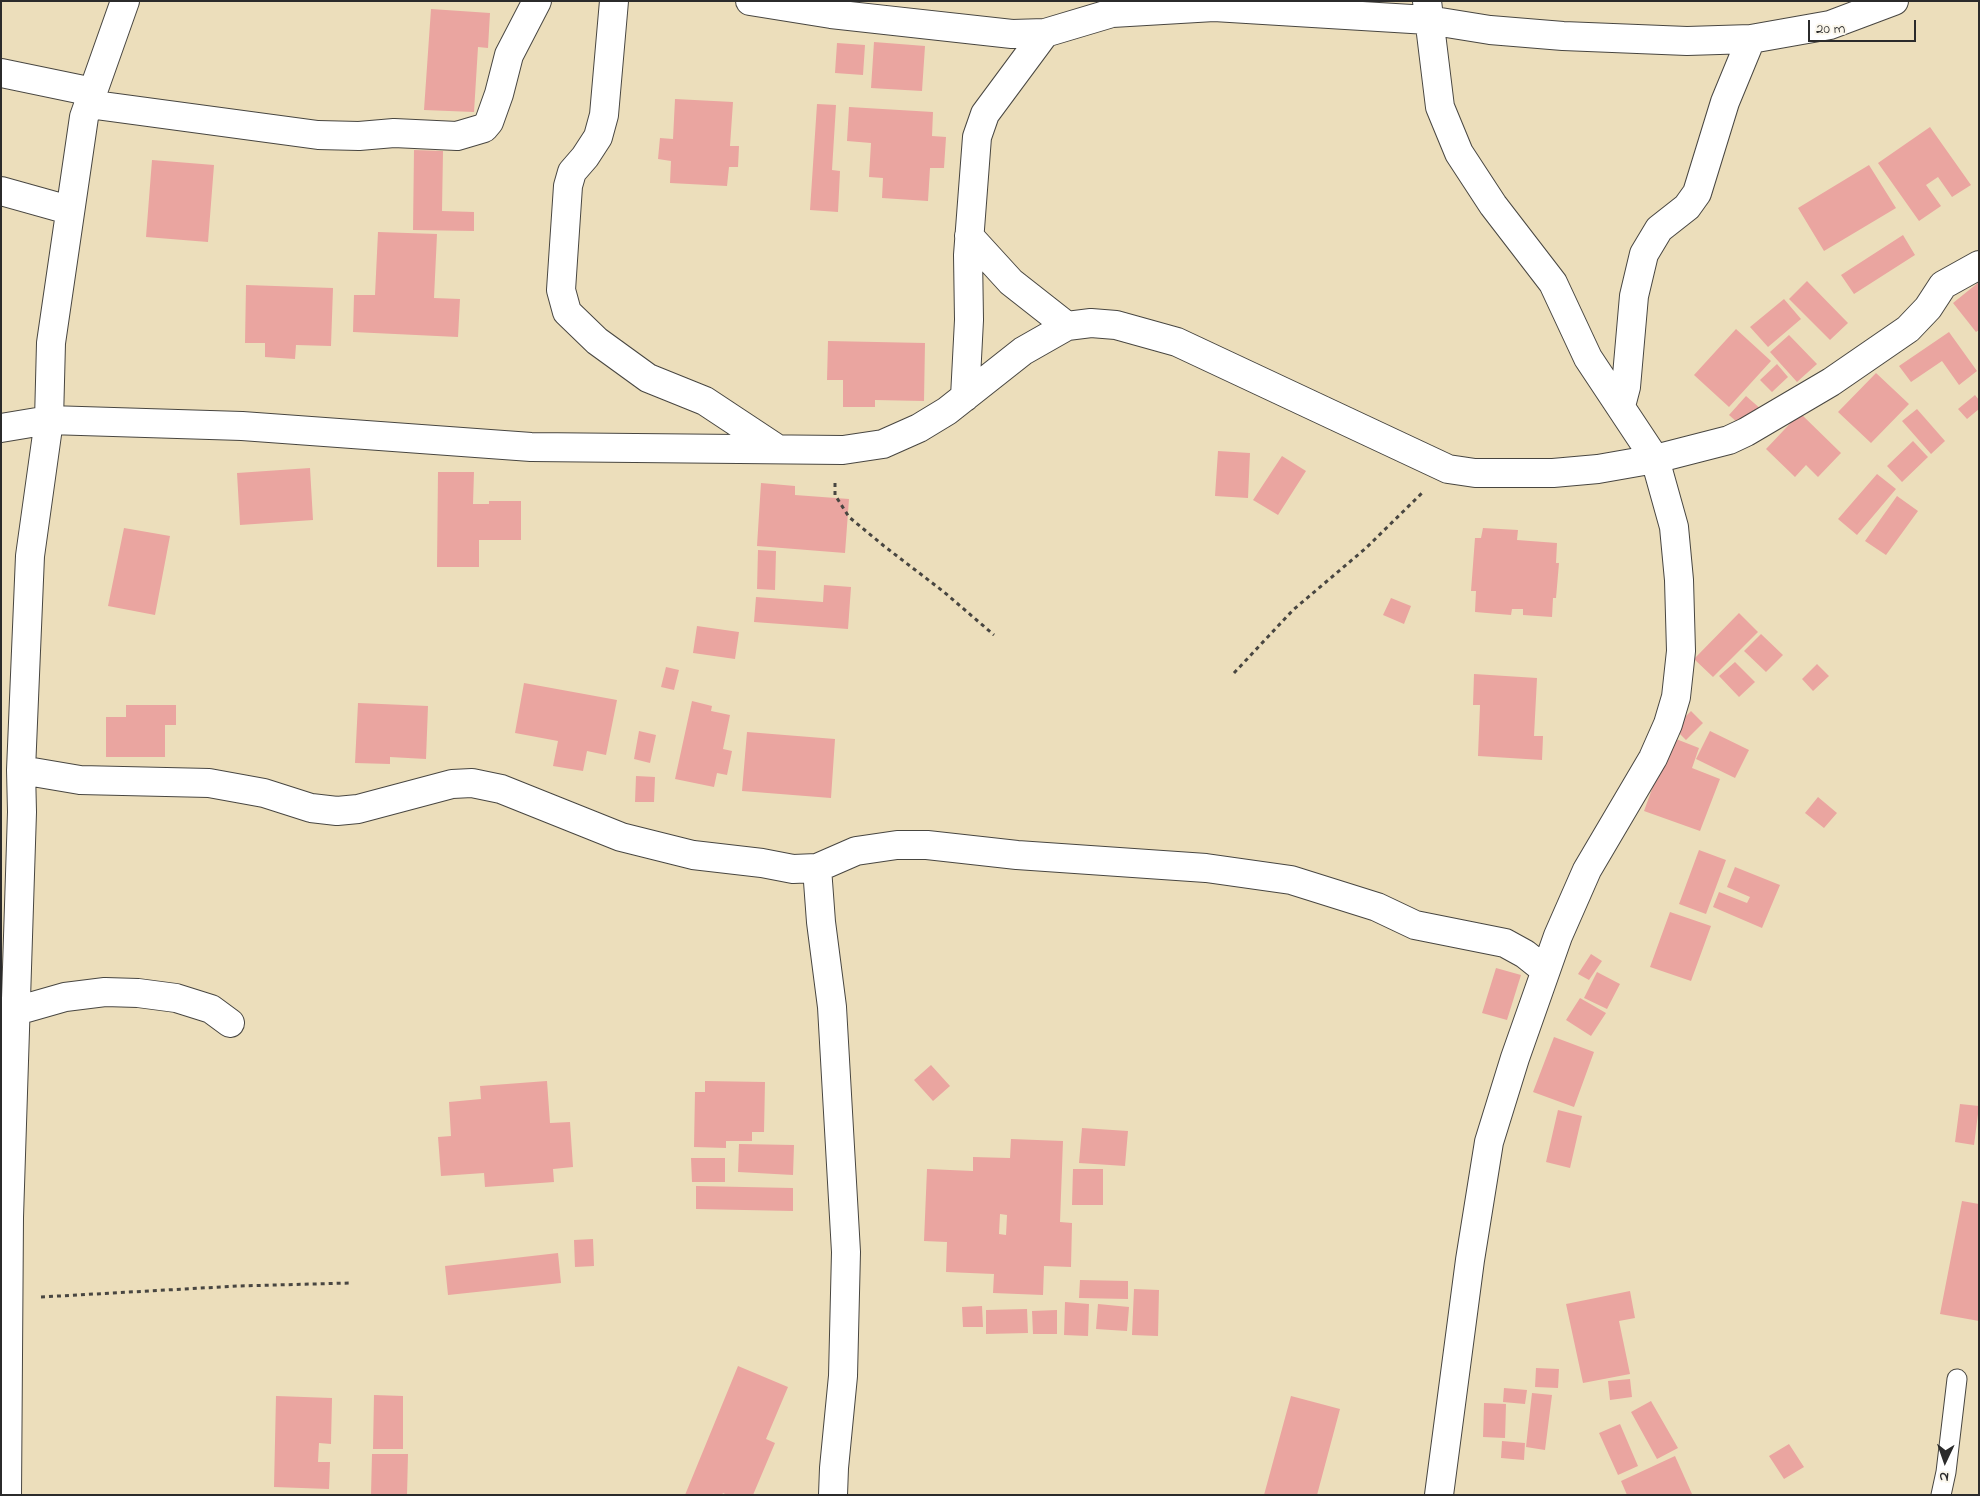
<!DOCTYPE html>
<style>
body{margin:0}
#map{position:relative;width:1980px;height:1496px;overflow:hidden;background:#ecdebb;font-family:"Indie Flower",sans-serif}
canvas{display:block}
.frame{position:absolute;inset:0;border:2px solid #2b2b2b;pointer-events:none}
.north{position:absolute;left:1920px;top:1436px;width:50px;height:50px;-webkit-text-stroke:4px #fbf7ec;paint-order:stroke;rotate:183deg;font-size:14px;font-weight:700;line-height:20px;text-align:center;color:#2b2b2b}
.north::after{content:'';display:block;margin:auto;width:18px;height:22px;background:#2b2b2b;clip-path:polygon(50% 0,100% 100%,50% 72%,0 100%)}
.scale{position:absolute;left:1808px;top:20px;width:108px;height:22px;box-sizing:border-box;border:2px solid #2b2b2b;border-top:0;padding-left:6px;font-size:15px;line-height:18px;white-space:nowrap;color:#2b2b2b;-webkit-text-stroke:4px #fbf7ec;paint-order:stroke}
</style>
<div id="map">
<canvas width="1980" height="1496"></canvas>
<div class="frame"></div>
<div class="north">N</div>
<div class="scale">20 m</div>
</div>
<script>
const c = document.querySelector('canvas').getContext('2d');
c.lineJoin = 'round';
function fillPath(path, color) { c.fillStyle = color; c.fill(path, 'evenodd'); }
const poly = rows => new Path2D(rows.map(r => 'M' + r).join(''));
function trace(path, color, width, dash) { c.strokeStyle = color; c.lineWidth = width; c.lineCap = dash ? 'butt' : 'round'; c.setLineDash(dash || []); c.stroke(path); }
fillPath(poly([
 [431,9,490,13,488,48,478,47,474,112,424,110],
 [874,42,925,46,922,91,871,88],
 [837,43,865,45,863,75,835,73],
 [675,99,733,102,730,146,739,146,738,167,729,167,727,186,670,183,671,161,658,159,660,138,673,139],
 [817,104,836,105,832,170,840,171,838,212,810,210],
 [849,107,933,112,932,136,946,137,944,168,930,168,928,201,882,198,883,178,869,177,871,143,847,141],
 [1930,127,1971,185,1952,197,1938,177,1926,185,1941,206,1919,221,1878,163],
 [414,150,443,151,442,211,474,212,474,231,413,230],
 [152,160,214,165,208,242,146,237],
 [1869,165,1896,208,1824,251,1798,208],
 [378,232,437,234,434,298,460,299,458,337,353,332,354,295,375,295],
 [1903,235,1915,255,1854,294,1841,275],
 [1807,281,1848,323,1830,340,1789,299],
 [1979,282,1979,330,1976,332,1953,303],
 [246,285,333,288,331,346,296,345,295,359,265,357,265,343,245,343],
 [1784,299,1801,319,1768,347,1750,327],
 [1736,329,1771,361,1729,407,1694,375],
 [1949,332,1977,371,1959,385,1942,361,1911,382,1899,366],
 [1789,335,1817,364,1797,382,1770,352],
 [828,341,925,343,924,401,875,400,875,407,843,407,843,380,827,380],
 [1777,364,1788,377,1772,392,1760,380],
 [1876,373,1909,404,1871,443,1838,412],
 [1975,395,1979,400,1979,409,1967,419,1958,409],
 [1746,396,1762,410,1745,429,1729,415],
 [1917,409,1945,441,1931,454,1902,421],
 [1800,413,1841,453,1818,477,1806,465,1795,477,1766,449],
 [1913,441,1928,457,1902,482,1887,466],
 [1218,451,1250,453,1248,498,1215,496],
 [1282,456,1306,471,1278,515,1253,500],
 [310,468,313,520,240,525,237,473],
 [438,472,474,472,473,504,489,504,489,501,521,501,521,540,479,540,479,567,437,567],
 [1877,474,1896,489,1857,535,1838,519],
 [761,483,795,486,795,495,849,499,845,553,757,546],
 [1897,496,1918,511,1886,555,1865,541],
 [124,528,170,536,155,615,108,606],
 [1483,528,1518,530,1517,540,1557,543,1556,563,1559,563,1556,598,1553,598,1552,617,1523,615,1523,609,1512,609,1511,615,1475,612,1476,591,1471,591,1475,538,1481,538],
 [758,550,776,551,775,590,757,589],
 [824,585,851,587,848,629,754,622,756,597,823,602],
 [1391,598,1411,606,1404,624,1383,615],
 [1739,613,1758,632,1713,677,1694,659],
 [697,626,739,632,735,659,693,653],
 [1761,634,1783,655,1766,672,1744,651],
 [1735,662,1755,682,1739,697,1719,676],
 [1817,664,1829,676,1813,691,1802,679],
 [666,667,679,670,674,690,661,687],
 [1474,674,1537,678,1534,736,1543,736,1542,760,1478,756,1480,705,1473,705],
 [524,683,617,700,606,755,587,751,583,771,553,766,558,741,515,733],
 [692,701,712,706,711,711,730,715,723,749,732,751,727,775,717,773,714,787,675,779],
 [358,703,428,706,426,759,390,757,390,764,355,763],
 [126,705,176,705,176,725,165,725,165,757,106,757,106,717,126,717],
 [1691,711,1703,723,1686,740,1674,728],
 [639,731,656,735,650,763,634,759],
 [1710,731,1749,750,1735,778,1696,759],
 [747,732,835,739,831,798,742,791],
 [1671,737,1699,748,1692,768,1720,779,1700,831,1644,811],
 [636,776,655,777,654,802,635,802],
 [1818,797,1837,813,1824,828,1805,813],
 [1699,850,1726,860,1706,914,1679,904],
 [1735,867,1780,885,1762,928,1713,907,1719,892,1747,903,1750,897,1727,887],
 [1670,912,1711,926,1691,981,1650,967],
 [1591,954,1602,961,1589,980,1578,974],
 [1496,968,1521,975,1507,1020,1482,1013],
 [1597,972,1620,984,1607,1009,1584,998],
 [1580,998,1606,1013,1591,1036,1566,1020],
 [1554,1037,1594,1052,1574,1107,1533,1092],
 [931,1065,950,1086,933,1101,914,1080],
 [547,1081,550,1123,570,1122,573,1167,553,1169,554,1182,485,1187,484,1173,441,1176,438,1137,451,1136,449,1102,481,1099,480,1086],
 [705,1081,765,1082,764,1132,752,1132,752,1141,726,1141,726,1148,694,1147,695,1092,705,1092],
 [1960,1104,1979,1106,1974,1145,1955,1142],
 [1558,1110,1582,1116,1570,1168,1546,1162],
 [1082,1128,1128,1131,1125,1166,1079,1163],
 [1011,1139,1063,1141,1060,1222,1072,1223,1071,1267,1044,1266,1043,1295,993,1293,994,1274,946,1272,947,1242,924,1241,927,1169,973,1171,973,1157,1010,1158],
 [1000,1214,1007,1215,1006,1235,999,1234],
 [739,1144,794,1145,793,1175,738,1172],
 [691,1158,725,1158,725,1182,692,1182],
 [1073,1169,1103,1169,1103,1205,1072,1205],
 [696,1186,793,1188,793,1211,696,1209],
 [1962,1201,1979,1204,1979,1321,1940,1314],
 [593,1239,594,1266,575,1267,574,1240],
 [558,1253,561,1283,448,1295,445,1266],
 [1080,1280,1128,1281,1128,1299,1079,1298],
 [1134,1289,1159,1290,1158,1336,1132,1335],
 [1630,1291,1635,1318,1619,1321,1630,1374,1583,1383,1566,1304],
 [1065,1302,1089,1304,1088,1336,1064,1335],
 [1098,1304,1129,1307,1127,1331,1096,1329],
 [982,1306,983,1327,963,1327,962,1307],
 [1027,1309,1028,1333,986,1334,986,1310],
 [1057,1310,1057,1334,1033,1334,1032,1311],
 [738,1366,788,1387,766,1439,775,1443,753,1495,727,1495,723,1493,722,1495,685,1495],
 [1536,1368,1559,1369,1558,1388,1535,1387],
 [1630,1379,1632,1397,1610,1400,1608,1381],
 [1504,1388,1527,1390,1525,1404,1503,1402],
 [1532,1393,1552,1395,1545,1450,1526,1447],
 [374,1395,403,1396,403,1449,373,1449],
 [276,1396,332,1398,331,1444,319,1443,318,1462,330,1462,329,1489,274,1487],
 [1291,1396,1340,1409,1317,1495,1264,1495],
 [1651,1401,1678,1448,1657,1459,1631,1412],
 [1484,1403,1506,1404,1505,1438,1483,1437],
 [1620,1424,1638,1466,1618,1475,1599,1433],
 [1502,1441,1525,1443,1524,1460,1501,1458],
 [1789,1444,1804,1467,1784,1479,1769,1456],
 [372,1454,408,1454,407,1495,371,1495],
 [1675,1456,1692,1494,1627,1495,1621,1481]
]), '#eaa5a0');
const service = poly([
 [1941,1495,1946,1472,1957,1379]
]);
const minor = poly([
 [614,1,604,115,598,137,585,157,572,172,568,186,561,290,567,312,597,341,648,378,705,401,776,448],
 [750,1,831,14,1012,34,1045,33,1112,13,1214,7,1428,20,1490,30,1563,36,1687,41,1751,39,1830,25,1894,1],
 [1427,1,1440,107,1459,153,1493,205,1553,283,1588,358,1655,459,1674,527,1679,580,1681,651,1676,697,1668,724,1653,758,1587,870,1558,936,1515,1058,1489,1142,1470,1260,1439,1495],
 [1,73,93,92],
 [88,104,318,135,359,136,394,133,457,136,484,128,489,122,499,94,509,55,537,1],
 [1,191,69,210],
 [969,236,1011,282,1067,326],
 [965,397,969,320,968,255,977,137,985,114,1045,33],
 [1621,406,1626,387,1634,296,1644,254,1659,229,1687,207,1697,193,1725,102,1751,39],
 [1,428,49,420,242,426,531,447,843,450,883,444,919,428,947,411,1023,351,1067,326,1091,323,1116,325,1177,342,1448,469,1475,473,1553,473,1598,469,1655,459,1729,440,1746,432,1831,382,1908,329,1928,308,1943,285,1979,265],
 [21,770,80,780,209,783,264,793,311,808,337,811,358,809,452,784,472,783,501,789,621,837,693,855,762,863,793,869,817,868,856,851,897,845,927,845,1017,855,1206,868,1291,880,1377,907,1415,925,1505,943,1525,954,1545,970],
 [817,868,821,922,832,1007,846,1252,843,1376,834,1468,833,1495],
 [16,1011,65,997,105,992,138,993,176,998,211,1009,230,1023],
 [7,1495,9,1217,22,812,21,770,30,556,49,420,51,343,84,117,125,1]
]);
trace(service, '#484641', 21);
trace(minor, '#484641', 30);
trace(poly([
 [835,483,835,495,849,517,884,546,944,592,994,635],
 [1234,673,1293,610,1366,548,1422,493],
 [41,1297,238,1286,350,1283]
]), '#484641', 3, [4, 4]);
trace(service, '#fff', 19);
trace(minor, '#fff', 28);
</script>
